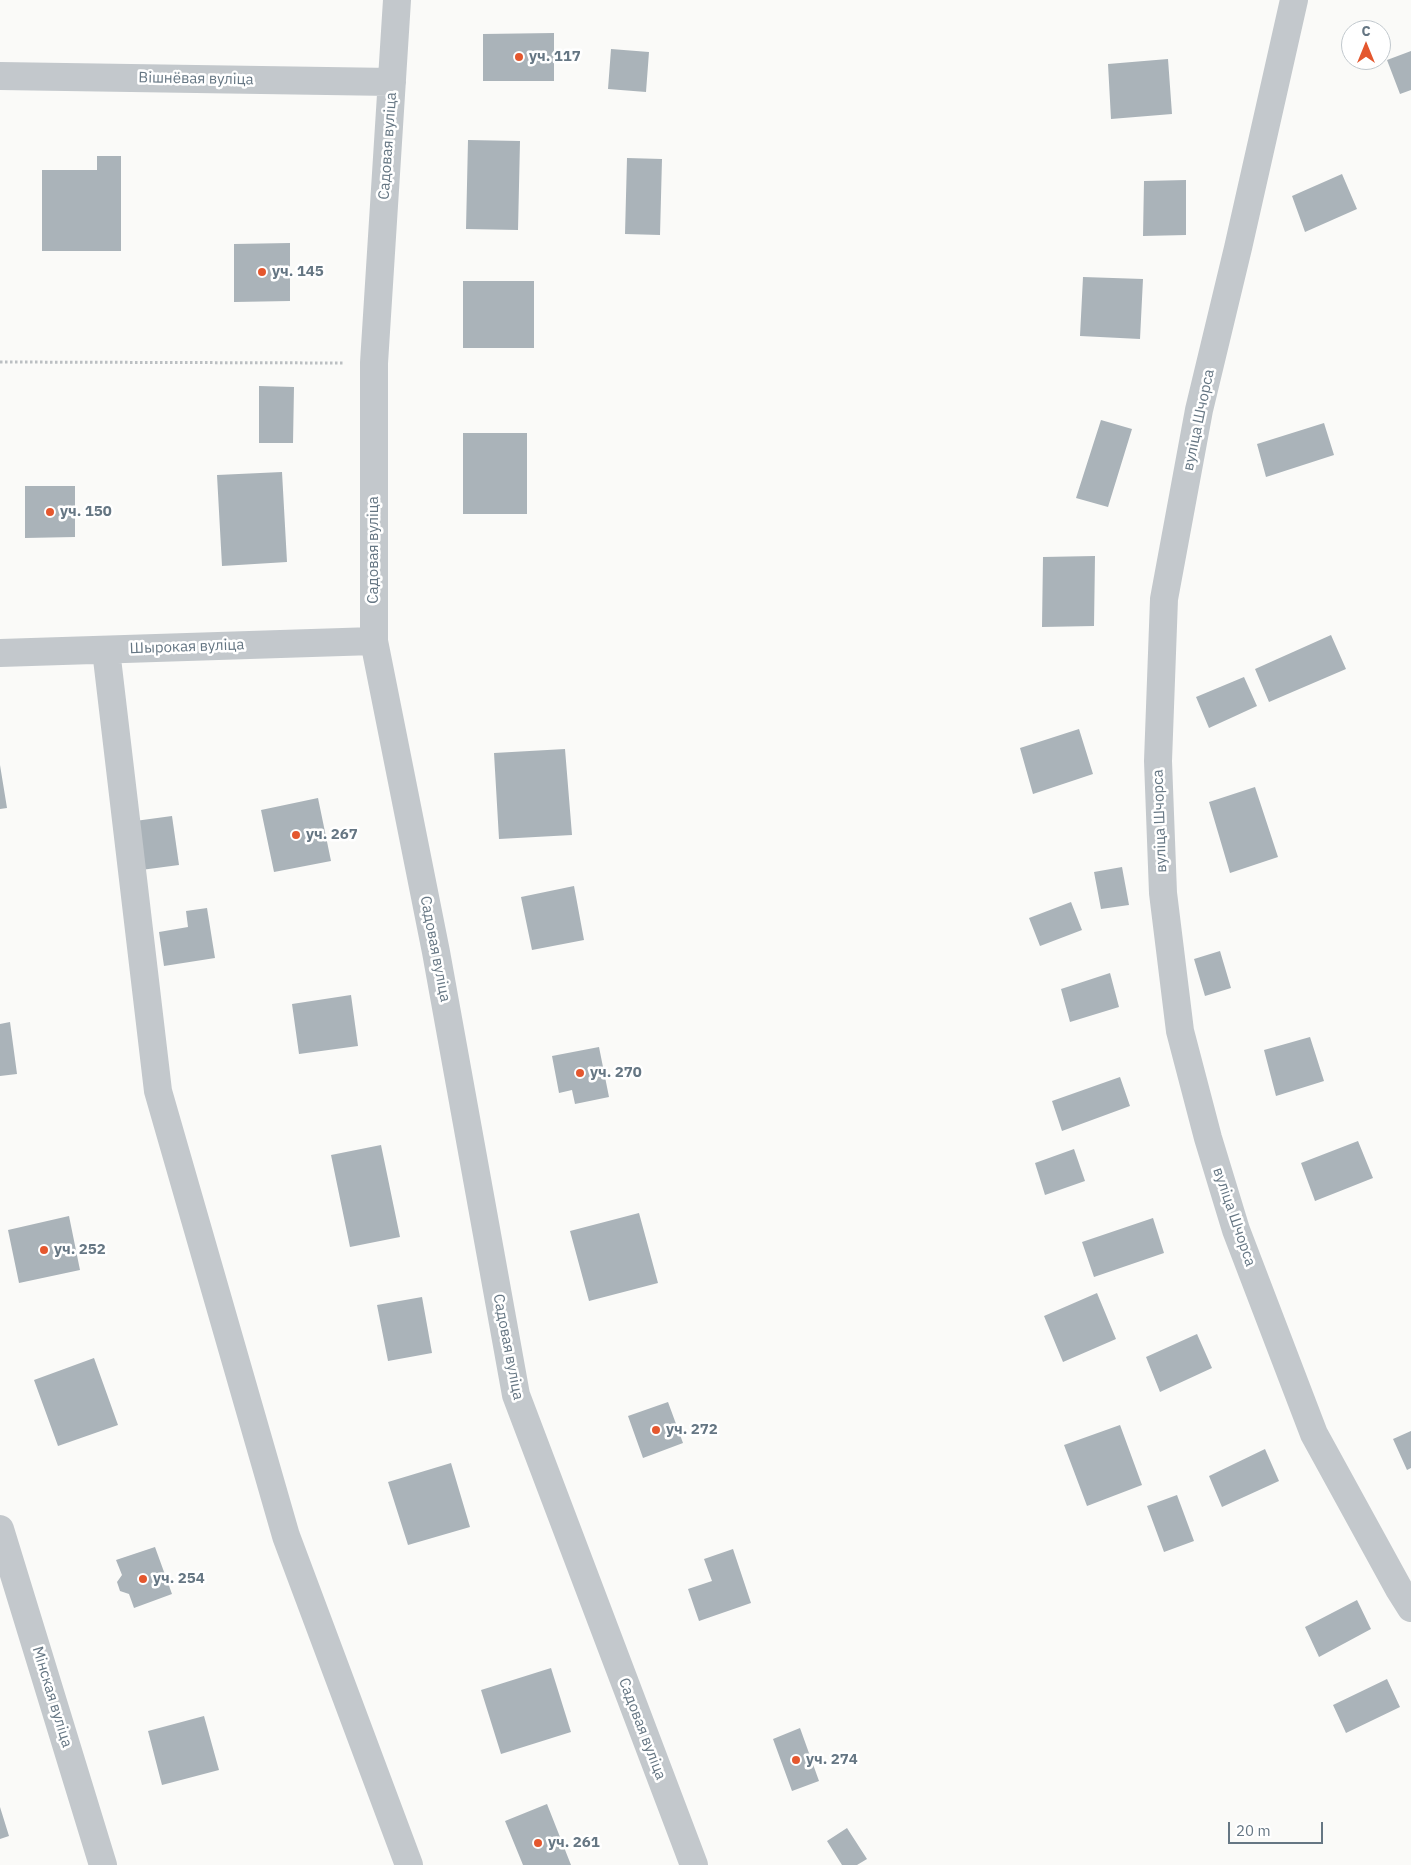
<!DOCTYPE html>
<meta charset="utf-8">
<style>
body{margin:0}
#map{position:relative;width:1411px;height:1865px;overflow:hidden;background:#fafaf8;font-family:"IBM Plex Sans",sans-serif}
canvas{display:block}
.north{position:absolute;left:1341px;top:20px;width:50px;height:50px;box-sizing:border-box;background:#fff;border:1px solid #c1c8cd;border-radius:50%;rotate:0deg;font-size:14px;font-weight:700;line-height:20px;text-align:center;color:#657683}
.north::after{content:'';display:block;margin:auto;width:18px;height:22px;background:#e4572e;clip-path:polygon(50% 0,100% 100%,50% 72%,0 100%)}
.scale{position:absolute;left:1228px;top:1822px;width:95px;height:22px;box-sizing:border-box;border:2px solid #657683;border-top:0;padding-left:6px;font-size:15px;line-height:18px;white-space:nowrap;color:#657683;-webkit-text-stroke:4px #fff;paint-order:stroke}
</style>
<div id="map">
<canvas width="1411" height="1865"></canvas>
<div class="north">С</div>
<div class="scale">20 m</div>
</div>
<script>
const c = document.querySelector('canvas').getContext('2d');
c.lineJoin = 'round';
function fillPath(path, color) { c.fillStyle = color; c.fill(path, 'evenodd'); }
const poly = rows => new Path2D(rows.map(r => 'M' + r).join(''));
function trace(path, color, width, dash) { c.strokeStyle = color; c.lineWidth = width; c.lineCap = dash ? 'butt' : 'round'; c.setLineDash(dash || []); c.stroke(path); }
function label(font, color, halo, rows, align = 'center') {
  c.font = font + ' "IBM Plex Sans",sans-serif'; c.lineWidth = 5; c.setLineDash([]); c.textBaseline = 'middle'; c.strokeStyle = halo; c.fillStyle = color; for (const [text, x, y, turn = 0] of rows) {
    c.save(); c.translate(x, y); c.rotate((+turn || 0) * Math.PI / 180); c.textAlign = isNaN(turn) ? turn : align; if (halo) c.strokeText(text, 0, 0); c.fillText(text, 0, 0); c.restore();
  }
}
fillPath(poly([
 [554,33,554,81,483,81,483,34],
 [611,49,649,52,646,92,608,89],
 [1411,51,1411,90,1400,94,1387,60],
 [1168,59,1172,114,1111,119,1108,64],
 [468,140,520,141,518,230,466,229],
 [97,156,121,156,121,251,42,251,42,170,97,170],
 [627,158,662,159,660,235,625,234],
 [1342,174,1357,209,1305,232,1292,196],
 [1186,180,1186,235,1143,236,1144,181],
 [290,243,290,301,234,302,234,244],
 [1083,277,1143,279,1140,339,1080,336],
 [463,281,534,281,534,348,463,348],
 [259,386,294,387,293,443,259,443],
 [1101,420,1132,429,1108,507,1076,498],
 [1324,423,1334,455,1266,477,1257,444],
 [463,433,527,433,527,514,463,514],
 [282,472,287,562,222,566,217,475],
 [25,486,75,486,75,537,25,538],
 [1095,556,1094,626,1042,627,1043,557],
 [1331,635,1346,669,1269,702,1255,669],
 [1244,677,1257,706,1209,728,1196,697],
 [1079,729,1093,774,1033,794,1020,748],
 [565,749,572,835,499,839,494,753],
 [0,765,7,808,0,809],
 [1255,787,1278,857,1230,873,1209,802],
 [318,798,331,861,274,872,261,810],
 [172,816,179,865,141,870,135,821],
 [1122,867,1129,905,1101,909,1094,872],
 [574,886,584,940,532,950,521,897],
 [1071,902,1082,930,1040,946,1029,918],
 [207,908,215,958,164,966,159,932,188,927,186,911],
 [1220,951,1231,988,1205,996,1194,959],
 [1110,973,1119,1007,1070,1022,1061,989],
 [351,995,358,1046,299,1054,292,1004],
 [10,1022,17,1074,0,1076,0,1024],
 [1310,1037,1324,1081,1276,1096,1264,1050],
 [599,1047,609,1097,575,1104,572,1090,559,1093,552,1056],
 [1120,1077,1130,1106,1062,1131,1052,1101],
 [1358,1141,1373,1178,1315,1201,1301,1163],
 [381,1145,400,1237,350,1247,331,1155],
 [1074,1149,1085,1181,1045,1195,1035,1163],
 [639,1213,658,1283,589,1301,570,1231],
 [69,1216,80,1270,19,1283,8,1230],
 [1153,1218,1164,1253,1094,1277,1082,1242],
 [1097,1293,1116,1339,1063,1362,1044,1316],
 [422,1297,432,1353,388,1361,377,1305],
 [1197,1334,1212,1368,1160,1392,1146,1357],
 [94,1358,118,1425,58,1446,34,1380],
 [668,1402,683,1443,643,1458,628,1416],
 [1120,1425,1142,1485,1087,1506,1064,1445],
 [1411,1431,1411,1468,1407,1470,1393,1439],
 [1265,1449,1279,1481,1222,1507,1209,1476],
 [451,1463,470,1527,408,1545,388,1482],
 [1177,1495,1194,1541,1164,1552,1147,1506],
 [155,1547,172,1594,134,1608,129,1594,120,1591,117,1582,122,1575,116,1560],
 [733,1549,751,1603,699,1621,688,1589,712,1581,704,1559],
 [1357,1600,1371,1629,1319,1657,1305,1627],
 [551,1668,571,1732,501,1754,481,1690],
 [1387,1679,1400,1707,1346,1733,1333,1705],
 [204,1716,219,1770,162,1785,148,1731],
 [800,1728,819,1781,792,1791,773,1739],
 [547,1804,571,1865,523,1865,505,1821],
 [0,1807,9,1836,0,1839],
 [847,1828,867,1859,857,1865,842,1865,827,1841]
]), '#aab3b9');
trace(poly([
 [0,362,343,363]
]), '#bbbfc2', 3, [2.5, 2.5]);
trace(poly([
 [397,0,374,363,374,641,436,952,516,1395,694,1865],
 [1294,0,1238,248,1199,410,1164,599,1158,761,1163,893,1180,1031,1208,1138,1236,1230,1314,1434,1399,1589,1411,1608],
 [0,76,392,82],
 [106,650,158,1091,286,1536,409,1865],
 [0,653,374,641],
 [0,1529,103,1865]
]), '#c3c8cc', 28);
for (const [x, y, r, color] of [
 [519,57,5,"#e4572e"],
 [262,272,5,"#e4572e"],
 [50,512,5,"#e4572e"],
 [296,835,5,"#e4572e"],
 [580,1073,5,"#e4572e"],
 [44,1250,5,"#e4572e"],
 [656,1430,5,"#e4572e"],
 [143,1579,5,"#e4572e"],
 [796,1760,5,"#e4572e"],
 [538,1843,5,"#e4572e"]
]) { const dot = new Path2D(); dot.arc(x, y, r, 0, 2 * Math.PI); c.fillStyle = color; c.fill(dot); trace(dot, '#fff', 2); }
label('bold 15px', '#657683', '#fff', [
 ["уч. 117",529,57],
 ["уч. 145",272,272],
 ["уч. 150",60,512],
 ["уч. 267",306,835],
 ["уч. 270",590,1073],
 ["уч. 252",54,1250],
 ["уч. 272",666,1430],
 ["уч. 254",153,1579],
 ["уч. 274",806,1760],
 ["уч. 261",548,1843]
], 'left');
label('15px', '#657683', '#fff', [
 ["Вішнёвая вуліца",196,79,1],
 ["Садовая вуліца",388,146,-86],
 ["вуліца Шчорса",1199,420,-78],
 ["Садовая вуліца",374,550,-90],
 ["Шырокая вуліца",187,647,-2],
 ["вуліца Шчорса",1160,821,-92],
 ["Садовая вуліца",435,949,79],
 ["вуліца Шчорса",1234,1217,71],
 ["Садовая вуліца",508,1347,79],
 ["Мінская вуліца",52,1697,73],
 ["Садовая вуліца",642,1729,69]
]);
</script>
